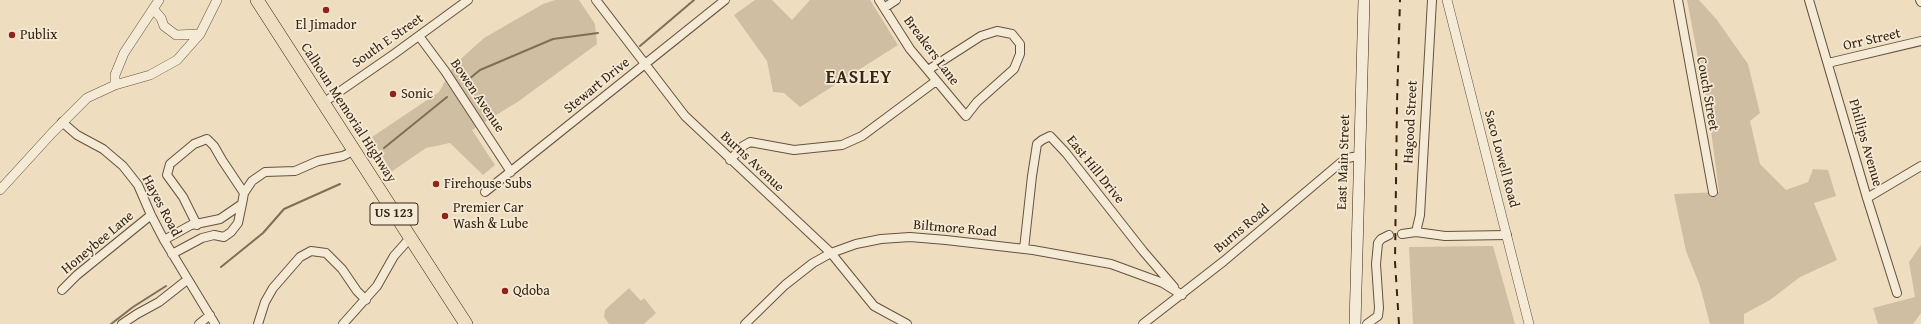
<!DOCTYPE html>
<style>
body{margin:0}
canvas{display:block;background:#eedebf}
</style>
<canvas width="1921" height="324"></canvas>
<script>
const c = document.querySelector('canvas').getContext('2d');
c.lineJoin = 'round';
function fillPath(path, color) { c.fillStyle = color; c.fill(path, 'evenodd'); }
const poly = rows => new Path2D(rows.map(r => 'M' + r).join(''));
function trace(path, color, width, dash) { c.strokeStyle = color; c.lineWidth = width; c.lineCap = dash ? 'butt' : 'round'; c.setLineDash(dash || []); c.stroke(path); }
function label(font, color, halo, rows, align = 'center') {
  c.font = font + ' "Gentium Book Plus",serif'; c.lineWidth = 3.5; c.setLineDash([]); c.textBaseline = 'middle'; c.strokeStyle = halo; c.fillStyle = color; for (const [text, x, y, turn = 0] of rows) {
    c.save(); c.translate(x, y); c.rotate((+turn || 0) * Math.PI / 180); c.textAlign = isNaN(turn) ? turn : align; if (halo) c.strokeText(text, 0, 0); c.fillText(text, 0, 0); c.restore();
  }
}
fillPath(poly([
 [555,0,579,0,595,24,597,44,519,101,472,130,495,165,483,175,450,143,426,148,391,172,372,137,439,92,454,65,484,38,543,4],
 [755,0,772,0,792,20,810,0,870,0,898,45,800,107,784,93,773,92,767,61,734,15],
 [1687,0,1699,0,1717,20,1748,64,1760,113,1750,121,1760,164,1786,190,1808,182,1813,169,1828,170,1836,196,1814,203,1837,260,1800,277,1770,300,1744,314,1744,324,1710,324,1700,286,1686,251,1674,194,1719,192,1709,115],
 [1921,245,1921,313,1913,324,1878,324,1873,308,1915,297,1909,262],
 [1493,246,1515,324,1413,324,1409,247],
 [629,288,641,301,644,298,656,313,644,324,609,324,604,317,605,310]
]), '#cfbea2');
trace(poly([
 [640,46,694,0],
 [469,79,480,70,553,39,598,33],
 [384,148,447,97],
 [221,267,263,233,284,209,340,184],
 [111,324,133,307,166,286]
]), '#806e57', 2);
const minor = poly([
 [596,0,685,116,831,253,874,306,907,324],
 [879,0,910,49,966,116,977,102,1014,69,1020,54,1020,44,1012,34,997,31,981,36,928,70],
 [1678,0,1713,192],
 [1809,0,1867,198,1897,293],
 [1920,0,1921,2],
 [884,8,896,0],
 [419,36,445,71,511,172],
 [1828,63,1921,41],
 [323,103,394,54,468,0],
 [62,122,77,135,103,149,123,166,138,185,151,215,164,240,215,324],
 [730,160,743,146,750,142,794,150,842,145,862,136,936,81],
 [485,192,725,0],
 [1867,198,1921,166],
 [197,225,183,197,167,175,170,164,194,144,207,139,214,146,222,160,244,193],
 [1416,232,1445,236,1507,235],
 [1402,234,1416,232,1420,215,1432,0],
 [164,240,191,225,220,219,242,204,244,193,252,181,265,172,295,171,318,161,343,156,355,150],
 [1024,249,1032,176,1037,144,1042,140,1050,136,1066,153,1143,251,1174,287],
 [172,254,202,238,214,235,224,237,231,232,238,223,242,204],
 [62,290,77,275,151,215],
 [122,324,137,314,159,302,187,280],
 [199,324,210,315],
 [258,324,265,302,273,288,300,257,311,251,326,253,342,269,357,291,366,300],
 [343,324,377,286,394,256,410,238],
 [745,324,785,285,813,263,831,253,856,244,881,239,910,237,946,240,1033,250,1111,264,1163,283,1182,295],
 [1143,324,1224,261,1339,164,1347,158,1359,156],
 [1367,324,1378,316,1379,308,1376,264,1378,243,1381,239,1389,235]
]);
const tertiary = poly([
 [1447,0,1529,324],
 [154,10,161,18,164,26,176,35,200,34],
 [115,85,115,75,124,53,159,0],
 [0,190,52,133,87,98,115,85,150,75,177,60,200,34,217,0]
]);
const secondary = poly([
 [1355,324,1364,0]
]);
const trunk = poly([
 [257,0,466,324]
]);
trace(minor, '#66523e', 10);
trace(tertiary, '#66523e', 10);
trace(secondary, '#382413', 12);
trace(trunk, '#382413', 14);
trace(minor, '#f4ead5', 8);
trace(tertiary, '#f4ead5', 9);
trace(secondary, '#f4ead5', 11);
trace(trunk, '#eedebf', 13);
trace(poly([
 [1399,324,1395,262,1397,103,1400,0]
]), '#382413', 2, [7, 7]);
for (const [x, y, r, color] of [
 [326,10,4,"#8f2418"],
 [12,35,4,"#8f2418"],
 [393,94,4,"#8f2418"],
 [436,184,4,"#8f2418"],
 [445,216,4,"#8f2418"],
 [505,291,4,"#8f2418"]
]) { const dot = new Path2D(); dot.arc(x, y, r, 0, 2 * Math.PI); c.fillStyle = color; c.fill(dot); trace(dot, '#f4ead5', 1.5); }
for (const [x, y, w] of [
 [394,214,48]
]) { const box = new Path2D(); box.roundRect(x - w / 2, y - 11, w, 22, 3); c.fillStyle = '#f4ead5'; c.fill(box); trace(box, '#382413', 1); }
label('bold 13px', '#382413', null, [
 ["US 123",394,214]
]);
label('14px', '#382413', '#f4ead5', [
 ["El Jimador",326,25,"center"],
 ["Publix",20,35],
 ["Sonic",401,94],
 ["Firehouse Subs",444,184],
 ["Premier Car",453,208],
 ["Wash & Lube",453,224],
 ["Qdoba",513,291]
], 'left');
label('14px', '#382413', '#f4ead5', [
 ["Orr Street",1872,40,-13],
 ["South E Street",388,41,-35],
 ["Breakers Lane",931,51,53],
 ["Stewart Drive",597,86,-39],
 ["Couch Street",1707,94,80],
 ["Bowen Avenue",477,96,56],
 ["Calhoun Memorial Highway",348,113,57],
 ["Hagood Street",1411,122,-87],
 ["Phillips Avenue",1865,143,74],
 ["Saco Lowell Road",1501,159,75],
 ["Burns Avenue",752,162,43],
 ["East Main Street",1344,162,-88],
 ["East Hill Drive",1095,170,51],
 ["Hayes Road",161,206,62],
 ["Biltmore Road",955,229,5],
 ["Burns Road",1242,229,-40],
 ["Honeybee Lane",98,243,-40]
]);
c.letterSpacing = '1px';
label('bold 18px', '#382413', '#f4ead5', [
 ["EASLEY",859,78]
]);
c.letterSpacing = '0px';
</script>
